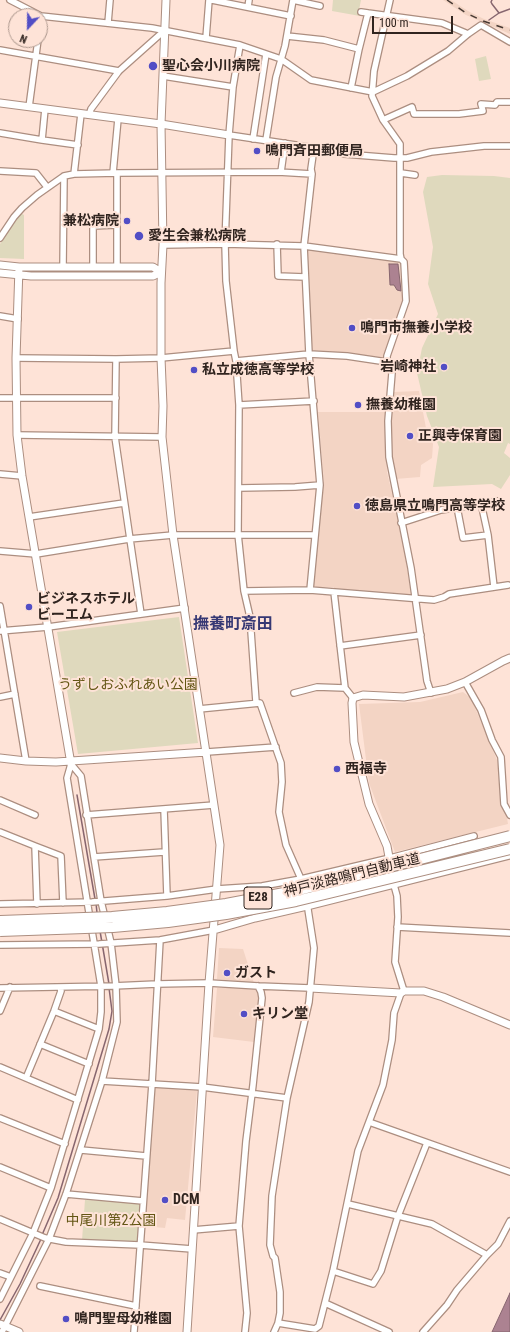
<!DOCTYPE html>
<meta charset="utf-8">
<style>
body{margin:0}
#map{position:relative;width:510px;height:1332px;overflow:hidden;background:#fee3d7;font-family:"Roboto Condensed",sans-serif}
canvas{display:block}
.north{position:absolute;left:8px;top:8px;width:40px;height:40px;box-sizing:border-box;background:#fee3d7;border:1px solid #ac978d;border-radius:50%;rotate:202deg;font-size:11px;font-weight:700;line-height:16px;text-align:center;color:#30241f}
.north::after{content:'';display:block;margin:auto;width:14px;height:18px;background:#524ec5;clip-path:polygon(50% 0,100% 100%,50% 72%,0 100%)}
.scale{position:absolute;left:372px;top:16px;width:81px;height:18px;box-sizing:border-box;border:2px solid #30241f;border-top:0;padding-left:5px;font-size:12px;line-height:14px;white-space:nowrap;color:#30241f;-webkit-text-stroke:3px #fee3d7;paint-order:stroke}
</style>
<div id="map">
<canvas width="510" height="1332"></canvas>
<div class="north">N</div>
<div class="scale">100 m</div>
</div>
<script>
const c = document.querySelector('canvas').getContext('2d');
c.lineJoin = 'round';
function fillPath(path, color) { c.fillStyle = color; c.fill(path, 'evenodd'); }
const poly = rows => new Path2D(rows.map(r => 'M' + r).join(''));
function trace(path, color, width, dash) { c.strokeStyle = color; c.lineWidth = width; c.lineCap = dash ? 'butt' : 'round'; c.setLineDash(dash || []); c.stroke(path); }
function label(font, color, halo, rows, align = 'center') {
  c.font = font + ' "Roboto Condensed","Noto Sans JP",sans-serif'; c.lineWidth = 4; c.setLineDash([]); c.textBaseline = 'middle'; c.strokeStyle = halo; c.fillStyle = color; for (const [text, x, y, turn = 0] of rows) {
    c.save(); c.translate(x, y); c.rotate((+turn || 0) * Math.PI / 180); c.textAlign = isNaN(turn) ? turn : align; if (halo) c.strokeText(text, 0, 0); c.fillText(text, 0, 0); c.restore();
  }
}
fillPath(poly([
 [443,0,451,0,468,11,484,19,510,28,510,34,466,15],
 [306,250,399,260,403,304,383,359,311,351],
 [419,391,426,428,433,444,432,458,421,465,420,477,395,479,391,455,390,422,394,392],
 [318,412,386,412,385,418,387,472,404,546,411,595,334,589,334,587,314,587,312,586,323,482,324,482],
 [463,692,471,698,497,760,508,824,395,852,369,783,359,704,420,702],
 [219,948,243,949,254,983,217,979],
 [217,988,256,988,259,993,254,1042,213,1037],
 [155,1087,197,1091,185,1220,167,1218,165,1228,144,1226]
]), '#f3d4c4');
fillPath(poly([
 [333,0,361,0,359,10,361,11,360,16,332,11],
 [486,56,491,79,479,81,475,59],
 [442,175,494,176,510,178,510,444,508,443,504,453,510,458,510,475,501,489,492,484,433,487,439,447,427,416,417,373,422,348,438,314,428,284,433,247,423,192,427,177],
 [21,213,24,215,24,259,0,258,0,244],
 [179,617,198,743,78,754,57,632],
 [85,1200,138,1202,140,1204,138,1243,82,1240]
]), '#dfd9bd');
const water = poly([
 [389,264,398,264,401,291,397,290,394,285,390,285,389,264],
 [510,1293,510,1332,492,1332,510,1293]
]);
fillPath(water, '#ac8291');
trace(water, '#87666f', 1);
trace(poly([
 [492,0,491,2,492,4,499,13],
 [489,20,499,13,510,9],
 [77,795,95,899],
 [96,903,97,913],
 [100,931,109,984],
 [42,1235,58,1198,109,1029,112,1011,109,988],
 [0,1320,20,1284,41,1239]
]), '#87666f', 1.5);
const minor = poly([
 [10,0,41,16,152,28,240,45,281,59,311,80,373,92,407,76,448,51,468,34,481,25,510,42],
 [212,0,291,16],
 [293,0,320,6],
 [390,0,374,71,372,96,383,120,400,144,400,254,401,259,404,262,406,301,387,356,387,362,392,373,388,421,389,457,411,568,427,681,431,693],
 [248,7,249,0],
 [361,12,368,13],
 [108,23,110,0],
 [40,25,41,16],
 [287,36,324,40,359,49,368,13,442,23,468,34],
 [206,38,209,0],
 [240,45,233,87,229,135,225,244,226,281,234,351,236,361,239,405,238,534,244,591,250,617,256,702],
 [0,50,119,71],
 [163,76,233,87],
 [351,88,359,49],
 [29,107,38,40],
 [89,115,91,109,119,71,165,30],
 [383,120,412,107,414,114,459,114,483,111,481,104,495,105,497,102,510,102],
 [0,133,42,140,45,109],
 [229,135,329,150,344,154,394,158,407,158,431,152,484,146,510,146],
 [253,139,266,54],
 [42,140,78,145],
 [266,140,276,77,285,46,293,0],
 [0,171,36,173,47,187],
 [281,172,285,143],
 [113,173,118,119],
 [117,173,117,267],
 [401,173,415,175],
 [74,174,81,114],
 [0,238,14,217,22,208,37,195,64,176,74,174,117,173,278,172,312,174],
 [277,244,278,276,305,277],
 [163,245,225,244,304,246,401,259],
 [63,267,64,176],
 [93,267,93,226,116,225],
 [0,316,18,319],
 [16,358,116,359,161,358,234,351],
 [116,359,115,437,141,614],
 [236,361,309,354,347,356,387,362],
 [0,398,116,398],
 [239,405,314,401],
 [17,435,162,437],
 [0,474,22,476],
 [239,488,295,487,320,485],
 [481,503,488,535,494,587],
 [457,507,463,538,488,535],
 [29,517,124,503],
 [401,523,441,510,498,501],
 [0,551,36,554,129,539,173,535,315,535],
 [310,590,320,485,309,354,304,246,312,174,311,169,314,148],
 [244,591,310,590,434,600,444,597,449,594,508,585],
 [334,592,345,688,353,698],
 [0,606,26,761],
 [0,631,48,627,185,608],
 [340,646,421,635],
 [465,682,481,710,492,740,501,757,504,804,510,815],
 [294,693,317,687,345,688],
 [0,697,15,694],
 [199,709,260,703,281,763,282,782,279,812,286,845,301,879,304,891],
 [207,752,276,747],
 [0,800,35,815],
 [164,809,167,896],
 [86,815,214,805],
 [0,832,35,846,37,904],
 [35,846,61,856,63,903],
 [94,857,164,852],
 [394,885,397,896,398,917,395,962,404,991],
 [0,904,92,902,167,896,217,889,262,886,301,879,390,858,474,836],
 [397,927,510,933],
 [0,945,99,944,160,940,214,930],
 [0,988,113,986,157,984,209,983,258,986,310,988],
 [0,1011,10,987],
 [54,1011,99,1029],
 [40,1044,89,1064],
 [0,1067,78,1100],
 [26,1078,54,1011,61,991,60,987],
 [102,1081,202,1087,287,1098],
 [0,1118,65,1144],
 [369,1122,510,1172],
 [81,1150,146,1156],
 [0,1167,51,1188],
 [66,1194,143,1201],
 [348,1204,432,1224,487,1255],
 [0,1219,45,1238,66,1242,140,1245,192,1249],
 [193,1230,239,1226],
 [333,1271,373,1284,381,1271,398,1216,427,1143],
 [0,1273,11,1277],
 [40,1286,136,1306],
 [0,1299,33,1233,51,1188,99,1029,101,1012,101,986,67,778,71,764],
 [325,1303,389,1332],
 [278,1323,315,1329,319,1326,333,1271,358,1151,383,1085,392,1040,394,1013,401,993],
 [2,1332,49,1239,66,1194,102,1081,117,1022,116,986,111,943,101,901,81,776,71,764],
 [134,1332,152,1084,160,940],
 [245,1332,247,1313,239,1226,246,1141,253,1085,262,998,261,992,258,986],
 [274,1332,278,1323,280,1313,280,1292,275,1258,273,1256,270,1245,272,1196,287,1098,309,1002,314,948,307,903],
 [423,1332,447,1305,457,1290,487,1255,498,1244,510,1221]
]);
const tertiary = poly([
 [166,0,161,124,229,135],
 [0,103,161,124,163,245,161,283,161,358,163,406,162,437,173,535,220,845,209,983,187,1332],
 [0,265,19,267,153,267,161,272],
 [19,267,16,358,17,435,22,476,71,764],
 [0,273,31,276,153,276,161,272],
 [0,758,26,761,56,762,207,752],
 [394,885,387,846,369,804,354,742,352,703,353,698,363,695,404,697,447,689,465,682,503,661,510,658],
 [214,930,255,918,307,906,510,855],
 [310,988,401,993,404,991,424,991,443,997,510,1025],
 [0,1324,19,1332]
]);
trace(minor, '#ac8e80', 8);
trace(tertiary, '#ac8e80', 9);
trace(minor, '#fff', 5.5);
trace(tertiary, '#fff', 7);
trace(poly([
 [447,0,466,13,483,21,510,30]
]), '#473933', 1.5, [7, 7]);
const motorwayBridge = poly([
 [0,921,112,917,167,912,226,904,295,891,510,836],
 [0,931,113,927,168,922,226,914,296,901,510,849]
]);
trace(motorwayBridge, '#ac8e80', 12, []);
trace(motorwayBridge, '#fff', 10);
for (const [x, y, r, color] of [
 [153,66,5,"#524ec5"],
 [257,151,4,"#524ec5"],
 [127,221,4,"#524ec5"],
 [139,236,5,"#524ec5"],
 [352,328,4,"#524ec5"],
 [444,367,4,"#524ec5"],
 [194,370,4,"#524ec5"],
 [358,405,4,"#524ec5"],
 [410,436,4,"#524ec5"],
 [357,506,4,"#524ec5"],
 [29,607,4,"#524ec5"],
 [337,769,4,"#524ec5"],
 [227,973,4,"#524ec5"],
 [244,1014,4,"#524ec5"],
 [165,1200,4,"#524ec5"],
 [66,1319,4,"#524ec5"]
]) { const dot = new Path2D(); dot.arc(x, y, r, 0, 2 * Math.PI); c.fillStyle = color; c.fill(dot); trace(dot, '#fee3d7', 1.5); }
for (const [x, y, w] of [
 [258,898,28]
]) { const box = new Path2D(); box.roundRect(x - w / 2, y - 11, w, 22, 3); c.fillStyle = '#fee3d7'; c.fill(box); trace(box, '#30241f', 1); }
label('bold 13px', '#30241f', null, [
 ["E28",258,898]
]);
label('bold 14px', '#30241f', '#fee3d7', [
 ["聖心会小川病院",162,66],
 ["鳴門斉田郵便局",265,151],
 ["兼松病院",119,221,"right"],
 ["愛生会兼松病院",148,236],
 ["鳴門市撫養小学校",360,328],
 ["岩崎神社",436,367,"right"],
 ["私立成徳高等学校",202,370],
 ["撫養幼稚園",366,405],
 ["正興寺保育園",418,436],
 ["徳島県立鳴門高等学校",365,506],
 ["ビジネスホテル",37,599],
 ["ビーエム",37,615],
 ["西福寺",345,769],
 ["ガスト",235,973],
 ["キリン堂",252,1014],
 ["DCM",173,1200],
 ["鳴門聖母幼稚園",74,1319]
], 'left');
label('14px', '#635614', '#fee3d7', [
 ["うずしおふれあい公園",128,685],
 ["中尾川第2公園",111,1221]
]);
label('14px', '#30241f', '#fee3d7', [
 ["神戸淡路鳴門自動車道",352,876,-14]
]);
label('bold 16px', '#363874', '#fee3d7', [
 ["撫養町斎田",233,625]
]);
</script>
